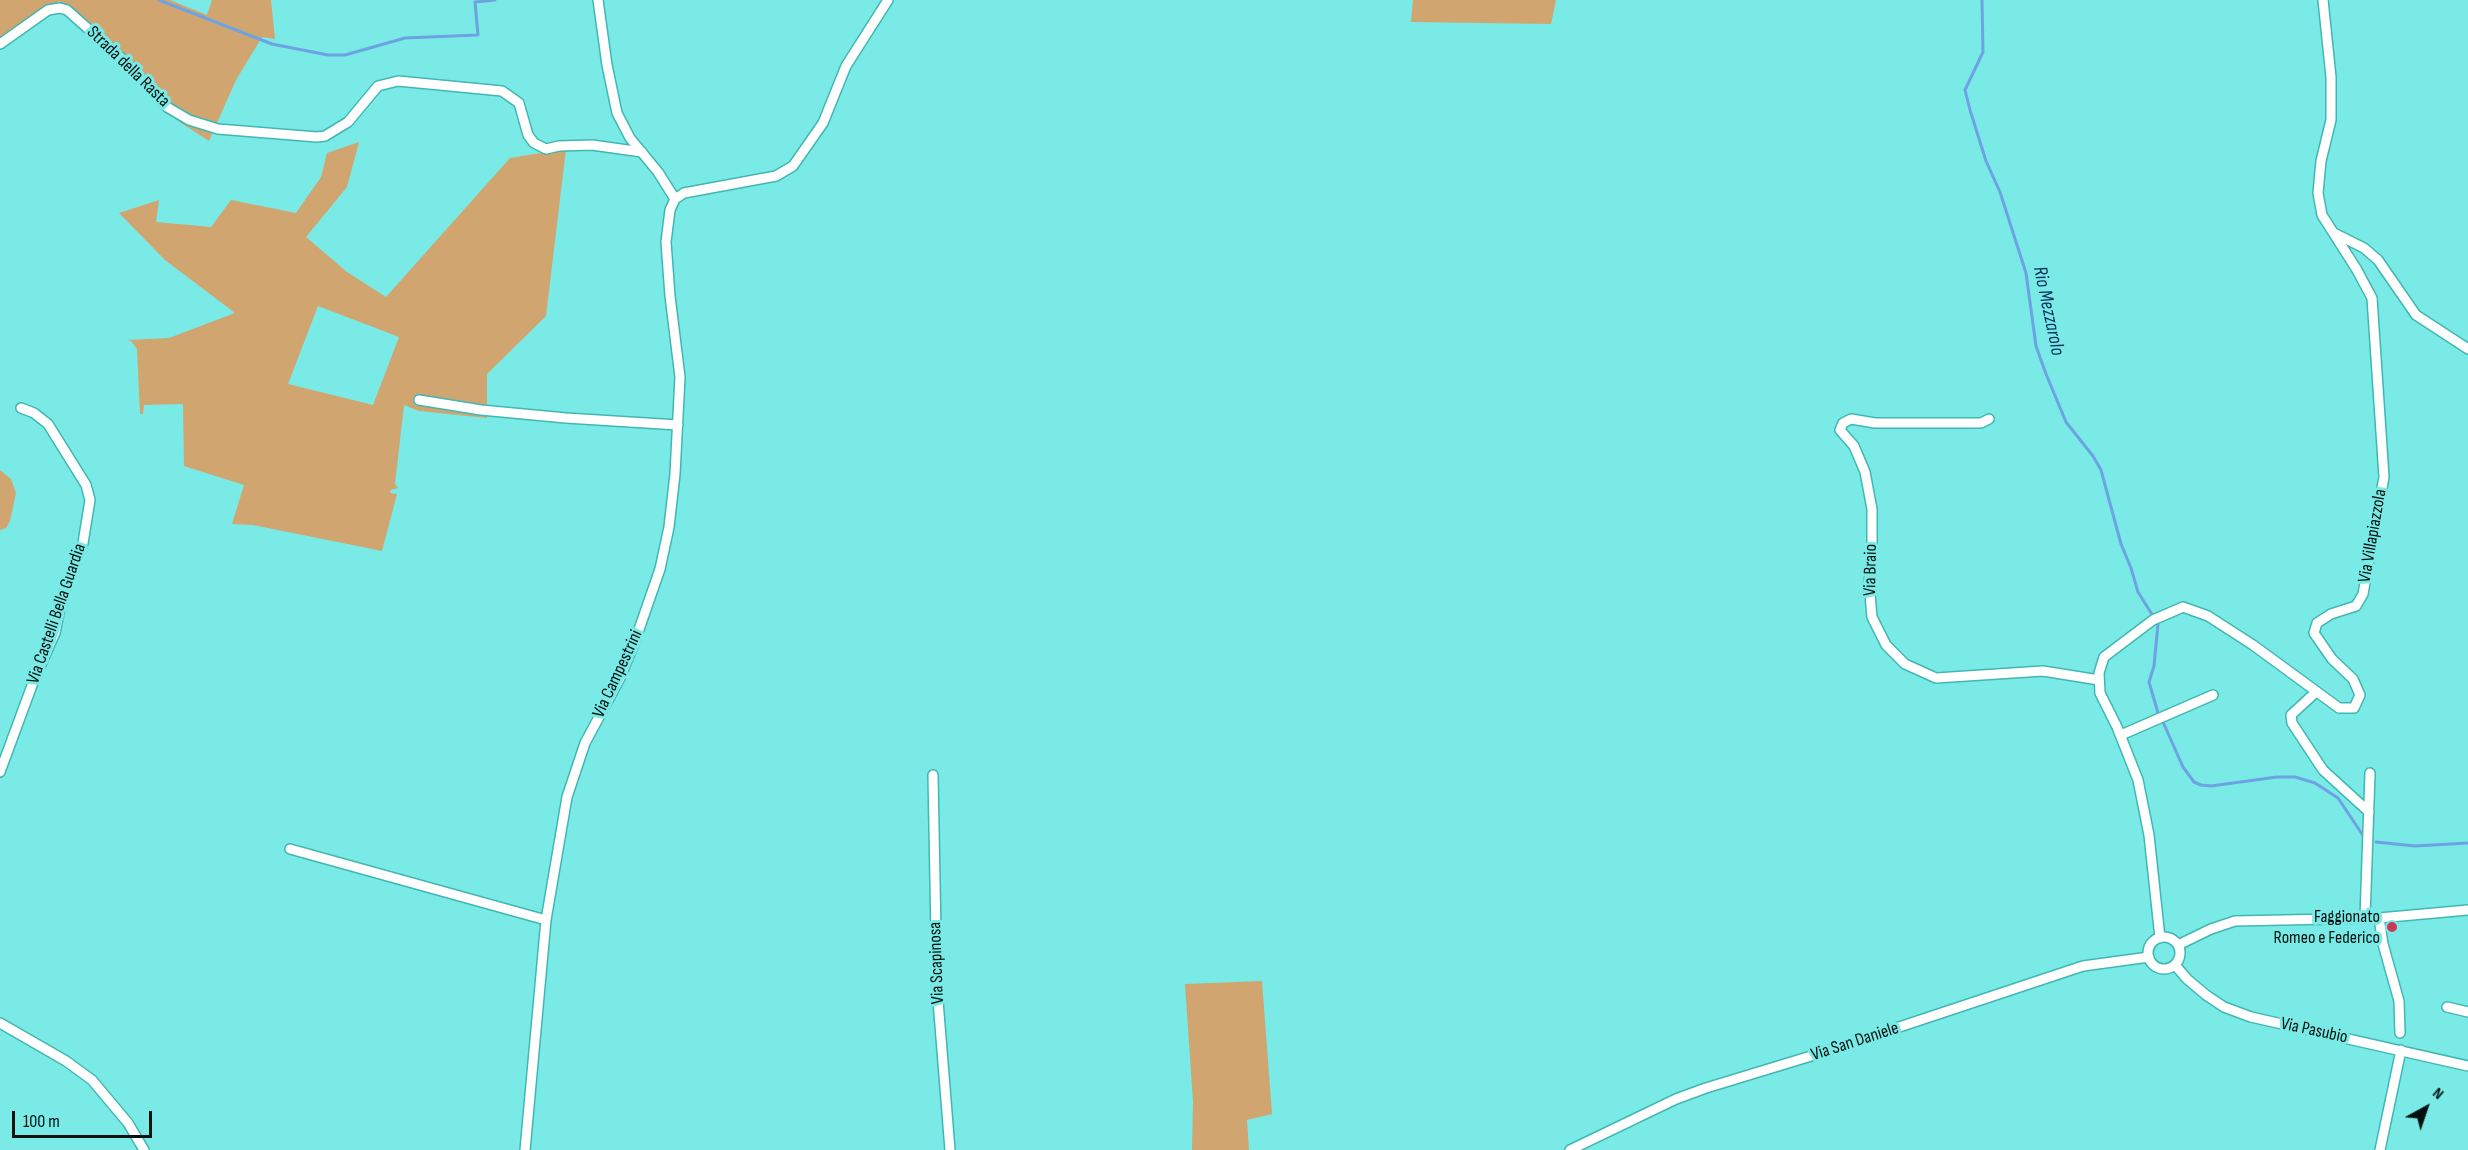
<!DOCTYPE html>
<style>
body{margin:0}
#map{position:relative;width:2468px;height:1150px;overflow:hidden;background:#7aeae6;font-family:"Sofia Sans Condensed",sans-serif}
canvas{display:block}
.north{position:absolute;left:2396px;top:1078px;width:60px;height:60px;-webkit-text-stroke:4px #7aeae6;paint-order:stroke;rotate:40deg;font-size:16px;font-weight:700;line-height:24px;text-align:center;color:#001110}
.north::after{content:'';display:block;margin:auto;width:21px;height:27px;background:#001110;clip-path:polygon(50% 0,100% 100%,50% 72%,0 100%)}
.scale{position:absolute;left:12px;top:1111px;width:140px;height:27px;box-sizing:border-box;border:3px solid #001110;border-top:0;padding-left:8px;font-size:18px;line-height:21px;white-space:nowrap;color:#001110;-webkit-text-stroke:4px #7aeae6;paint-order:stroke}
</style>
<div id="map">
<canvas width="2468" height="1150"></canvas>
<div class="north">N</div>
<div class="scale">100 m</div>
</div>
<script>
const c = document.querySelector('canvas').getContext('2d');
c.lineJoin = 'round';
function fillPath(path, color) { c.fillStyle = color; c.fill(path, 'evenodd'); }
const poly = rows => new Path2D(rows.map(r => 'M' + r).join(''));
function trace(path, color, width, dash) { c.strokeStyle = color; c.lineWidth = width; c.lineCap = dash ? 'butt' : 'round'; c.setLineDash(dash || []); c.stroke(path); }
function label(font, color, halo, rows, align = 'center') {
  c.font = font + ' "Sofia Sans Condensed",sans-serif'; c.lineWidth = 6; c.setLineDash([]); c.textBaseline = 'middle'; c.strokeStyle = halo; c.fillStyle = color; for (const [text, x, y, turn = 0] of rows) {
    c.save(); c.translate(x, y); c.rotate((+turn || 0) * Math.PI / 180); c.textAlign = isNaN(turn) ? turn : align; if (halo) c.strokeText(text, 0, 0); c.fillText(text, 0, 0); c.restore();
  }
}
fillPath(poly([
 [0,0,170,0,207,15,212,0,271,0,275,39,262,37,236,80,209,141,178,121,59,1,0,43],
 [1413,0,1556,0,1551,24,1411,22],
 [359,142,347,187,306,237,347,272,386,297,510,158,566,149,546,316,487,374,487,418,419,411,404,405,395,484,398,488,391,490,390,493,397,494,382,551,253,525,232,524,244,485,184,466,183,404,144,405,143,414,140,414,137,349,131,341,127,340,169,338,235,313,165,260,119,213,159,200,156,222,211,227,231,200,296,213,321,177,327,153],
 [318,306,399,337,373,405,288,384],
 [0,470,11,479,16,493,10,521,6,528,0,530],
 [1262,981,1272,1114,1247,1120,1249,1150,1192,1150,1193,1102,1185,984]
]), '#d0a56f');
trace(poly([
 [159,0,272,44,328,55,345,55,405,38,478,35,475,2,495,0],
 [1982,0,1983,52,1965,90,1970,110,1986,161,2000,192,2026,273,2036,346,2046,374,2066,422,2093,456,2101,470,2121,544,2131,568,2138,592,2153,616],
 [2158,713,2149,682,2154,666,2158,624],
 [2163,722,2183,767,2194,782,2201,785,2211,786,2277,777,2295,777,2315,783,2338,798,2364,837],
 [2376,842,2415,846,2468,843]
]), '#6da3e2', 3);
const minor = poly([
 [598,0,607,65,617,113,630,138,658,172,675,199],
 [0,44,48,10,60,8,67,10,121,58,167,107,189,120,218,129,317,137,325,136,348,122,378,86,398,81,502,91,519,103,528,135,534,143,546,149,559,146,592,145,642,152],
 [2334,233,2364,248,2378,260,2416,315,2468,349],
 [419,400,481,410,566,418,678,425],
 [1989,419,1981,423,1875,423,1851,419,1843,423,1840,430,1854,446,1865,472,1872,509,1872,547,1869,583,1872,617,1886,645,1905,664,1936,678,2043,671,2099,680],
 [2316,692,2291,715,2292,723,2323,770,2369,812],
 [2121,735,2213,695],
 [0,772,34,680,55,633,62,598,83,543,90,500,86,485,48,424,34,413,21,408],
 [933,775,937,988,950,1150],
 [290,849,546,920],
 [2365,918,2370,773],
 [2379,918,2383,944,2399,1001,2400,1033],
 '2148 953a16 16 0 1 1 32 0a16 16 0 1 1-32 0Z',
 [2160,938,2149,835,2138,780,2117,727,2100,693,2099,673,2104,657,2153,620,2183,607,2208,616,2253,645,2339,708,2354,708,2360,695,2353,679,2332,659,2314,633,2317,623,2331,614,2356,606,2363,594,2384,477,2372,298,2357,270,2322,215,2318,193,2321,161,2331,120,2331,77,2323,0],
 [2178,945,2211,929,2235,921,2379,918,2468,910],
 [2175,965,2187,979,2206,995,2224,1007,2251,1017,2468,1066],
 [2447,1007,2468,1012],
 [0,1023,66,1061,92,1080,128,1123,144,1150],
 [525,1150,546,920,567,797,585,743,620,678,635,641,660,569,669,527,675,474,680,377,670,296,666,242,670,210,675,199,684,193,776,176,793,166,823,123,846,66,888,0],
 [1570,1150,1676,1099,1706,1088,1821,1053,2083,966,2149,957],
 [2380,1150,2401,1050]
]);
trace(minor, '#41b7b3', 12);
trace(minor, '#fff', 9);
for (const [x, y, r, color] of [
 [2392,927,6,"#c93959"]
]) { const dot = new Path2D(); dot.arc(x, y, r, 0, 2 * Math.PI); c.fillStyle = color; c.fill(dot); trace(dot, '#7aeae6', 2); }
label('18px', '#001110', '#7aeae6', [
 ["Strada della Rasta",128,67,44],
 ["Via Villapiazzola",2373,536,-80],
 ["Via Braio",1871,570,-89],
 ["Via Castelli Bella Guardia",57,614,-71],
 ["Via Campestrini",618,674,-65],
 ["Via Scapinosa",937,963,-92],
 ["Via Pasubio",2314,1031,12],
 ["Via San Daniele",1855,1042,-18]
]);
label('18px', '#001110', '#7aeae6', [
 ["Faggionato",2380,917],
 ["Romeo e Federico",2380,938]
], 'right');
label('italic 20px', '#093159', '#7aeae6', [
 ["Rio Mezzarolo",2048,311,78]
]);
</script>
